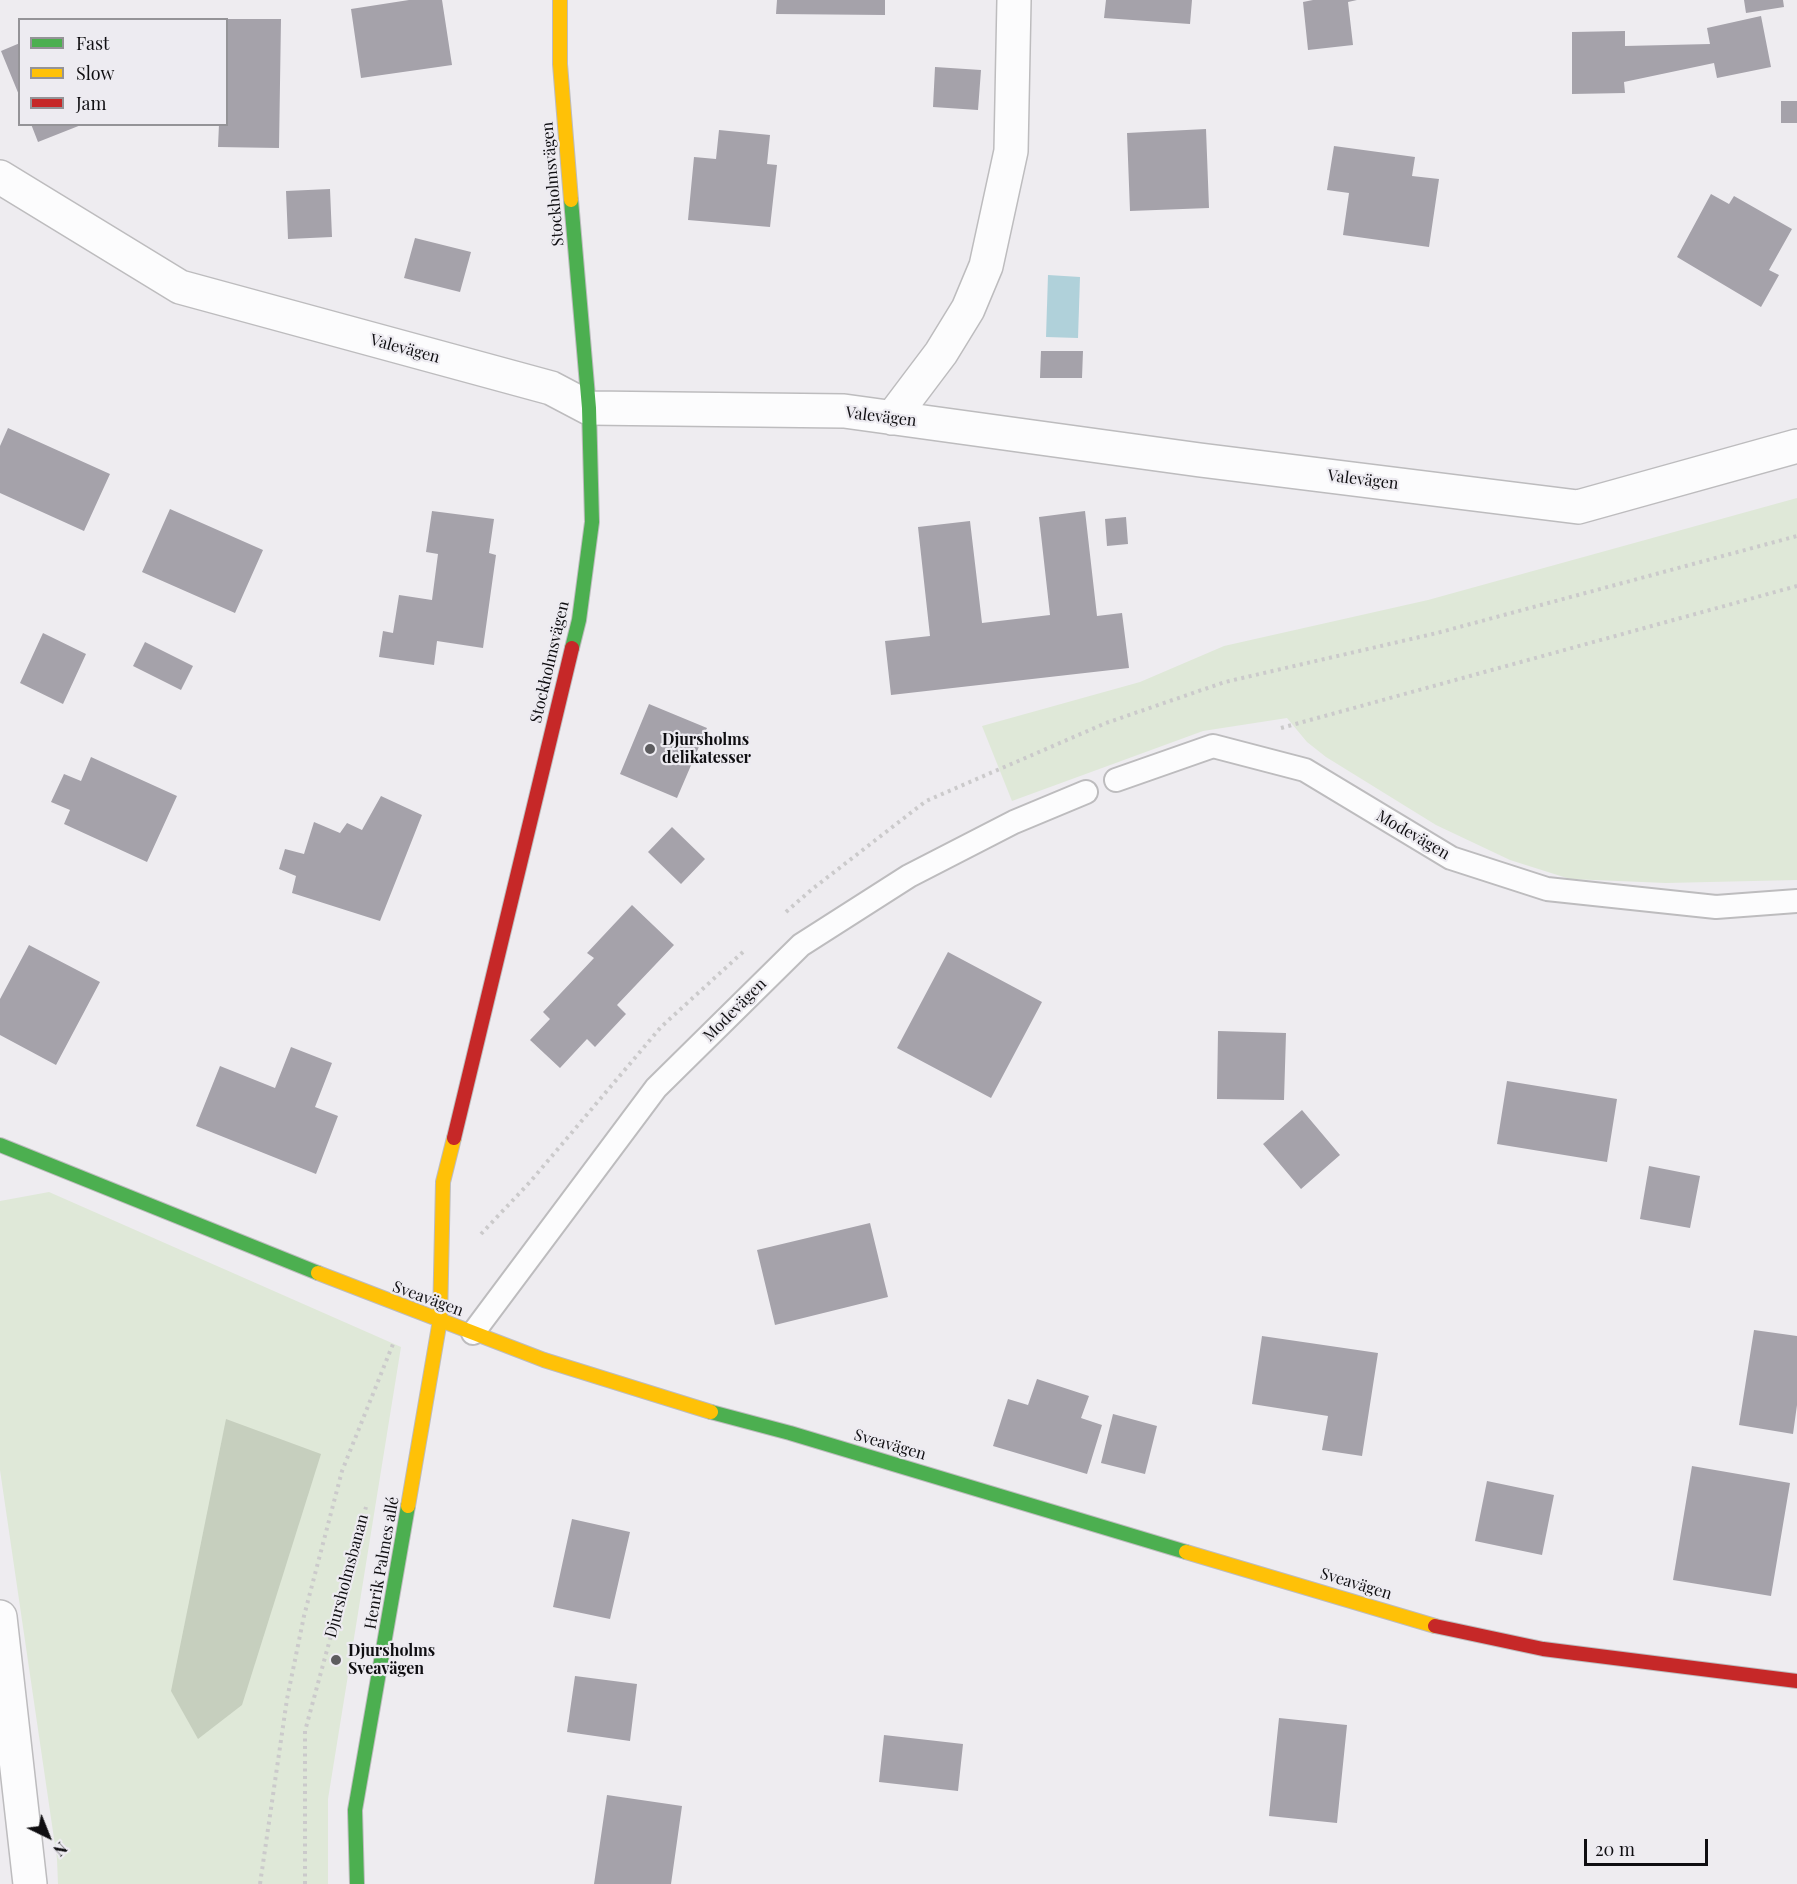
<!DOCTYPE html>
<meta charset="utf-8">
<style>
body{margin:0}
#map{position:relative;width:1797px;height:1884px;overflow:hidden;background:#eeecf0;font-family:"Playfair Display",serif}
canvas{display:block}
.legend{position:absolute;left:18px;top:18px;width:210px;height:108px;box-sizing:border-box;background:#edebf1;border:2px solid #949397;margin:0;padding:8px 10px;list-style:none;font-size:18px;color:#0f0e11}
.legend li{display:flex;align-items:center;gap:12px;height:30px}
.legend b{width:30px;border:2px solid #949397}
.north{position:absolute;left:18px;top:1806px;width:60px;height:60px;-webkit-text-stroke:4px #edebf1;paint-order:stroke;rotate:137deg;font-size:16px;font-weight:700;line-height:24px;text-align:center;color:#0f0e11}
.north::after{content:'';display:block;margin:auto;width:21px;height:27px;background:#0f0e11;clip-path:polygon(50% 0,100% 100%,50% 72%,0 100%)}
.scale{position:absolute;left:1584px;top:1839px;width:124px;height:27px;box-sizing:border-box;border:3px solid #0f0e11;border-top:0;padding-left:8px;font-size:18px;line-height:21px;white-space:nowrap;color:#0f0e11;-webkit-text-stroke:4px #edebf1;paint-order:stroke}
</style>
<div id="map">
<canvas width="1797" height="1884"></canvas>
<ul class="legend">
<li><b style="height:8px;background:#4caf50"></b>Fast</li>
<li><b style="height:8px;background:#ffc107"></b>Slow</li>
<li><b style="height:8px;background:#c62828"></b>Jam</li>
</ul>
<div class="north">N</div>
<div class="scale">20 m</div>
</div>
<script>
const c = document.querySelector('canvas').getContext('2d');
c.lineJoin = 'round';
function fillPath(path, color) { c.fillStyle = color; c.fill(path, 'evenodd'); }
const poly = rows => new Path2D(rows.map(r => 'M' + r).join(''));
function trace(path, color, width, dash) { c.strokeStyle = color; c.lineWidth = width; c.lineCap = dash ? 'butt' : 'round'; c.setLineDash(dash || []); c.stroke(path); }
function label(font, color, halo, rows, align = 'center') {
  c.font = font + ' "Playfair Display",serif'; c.lineWidth = 4.5; c.setLineDash([]); c.textBaseline = 'middle'; c.strokeStyle = halo; c.fillStyle = color; for (const [text, x, y, turn = 0] of rows) {
    c.save(); c.translate(x, y); c.rotate((+turn || 0) * Math.PI / 180); c.textAlign = isNaN(turn) ? turn : align; if (halo) c.strokeText(text, 0, 0); c.fillText(text, 0, 0); c.restore();
  }
}
fillPath(poly([
 [1797,498,1797,880,1666,883,1570,879,1510,860,1436,825,1326,757,1307,742,1287,718,1203,731,1012,801,982,726,1140,682,1224,646,1428,600],
 [49,1192,401,1347,328,1799,328,1884,58,1884,57,1859,0,1470,0,1201]
]), '#dfe8d8');
fillPath(poly([
 [226,1419,321,1454,242,1705,198,1739,171,1691]
]), '#c6cfbe');
fillPath(poly([
 [1048,275,1080,277,1078,338,1046,337]
]), '#b0d1da');
fillPath(poly([
 [409,0,442,0,452,65,361,78,351,9],
 [777,0,885,0,885,15,776,14],
 [1106,0,1192,0,1190,24,1104,18],
 [1313,0,1357,0,1348,2,1353,45,1308,50,1303,2],
 [1744,0,1783,0,1784,7,1746,13],
 [1761,16,1771,67,1717,78,1714,63,1624,82,1625,93,1572,94,1572,32,1625,31,1625,46,1710,44,1707,28],
 [226,19,281,19,279,148,218,147,219,124,226,124],
 [20,43,20,95,19,95,1,51],
 [935,67,981,70,978,110,933,107],
 [1781,101,1797,101,1797,123,1781,123],
 [31,124,81,124,81,125,38,142],
 [1206,129,1209,208,1130,211,1127,133],
 [719,130,770,135,767,164,777,165,770,227,688,220,694,157,716,159],
 [1334,146,1415,157,1412,176,1439,179,1429,247,1343,235,1349,193,1327,190],
 [330,189,332,237,288,239,286,191],
 [1711,194,1729,204,1734,196,1792,229,1769,270,1779,275,1761,307,1677,257],
 [415,238,471,252,460,292,404,278],
 [1041,351,1083,351,1082,378,1040,378],
 [8,428,110,474,84,531,0,493,0,446],
 [170,509,263,550,235,613,142,572],
 [432,511,494,519,489,553,496,555,483,648,437,641,434,665,379,657,383,631,393,633,399,595,432,600,438,554,426,552],
 [1085,511,1097,616,1122,613,1129,668,891,695,885,641,930,636,918,527,970,521,982,623,1050,615,1039,517],
 [1126,517,1128,544,1107,546,1105,519],
 [43,633,86,654,63,704,20,683],
 [145,642,193,666,181,690,133,666],
 [649,704,707,728,677,798,620,774],
 [91,757,177,796,147,862,64,824,70,810,51,802,64,774,81,781],
 [381,796,422,815,380,921,292,893,296,876,279,869,285,849,304,854,314,822,340,833,347,823,362,830],
 [672,827,705,859,681,884,648,852],
 [632,905,674,945,617,1005,626,1014,595,1047,587,1039,560,1068,530,1040,550,1019,543,1012,594,958,587,953],
 [29,945,100,982,56,1065,0,1035,0,999],
 [948,952,1042,1002,991,1098,897,1048],
 [1218,1031,1286,1033,1284,1100,1217,1099],
 [291,1047,332,1063,315,1107,338,1116,316,1174,196,1126,220,1066,275,1088],
 [1507,1081,1617,1099,1607,1162,1497,1144],
 [1302,1110,1340,1155,1301,1189,1263,1144],
 [1649,1166,1700,1176,1690,1228,1640,1219],
 [870,1223,888,1297,775,1325,757,1250],
 [1754,1330,1797,1336,1797,1405,1793,1434,1739,1425],
 [1262,1336,1378,1353,1362,1456,1322,1450,1328,1416,1252,1404],
 [1037,1379,1089,1396,1081,1418,1102,1425,1087,1474,993,1446,1008,1399,1028,1405],
 [1113,1414,1157,1426,1145,1474,1101,1463],
 [1692,1466,1790,1483,1771,1596,1673,1580],
 [1487,1481,1554,1495,1542,1555,1475,1541],
 [572,1519,630,1532,610,1619,553,1607],
 [575,1676,637,1684,630,1741,567,1732],
 [1279,1718,1347,1725,1337,1823,1269,1816],
 [884,1735,963,1744,958,1791,879,1782],
 [607,1795,682,1806,671,1884,594,1884]
]), '#a5a2aa');
const lane = poly([
 [1116,780,1213,746,1305,770,1451,858,1547,889,1716,907,1797,901],
 [473,1333,656,1088,801,945,909,876,1014,822,1086,792]
]);
const street = poly([
 [0,177,180,287,551,388,589,408,844,411,1200,460,1578,507,1797,446],
 [892,418,941,353,968,309,986,266,1011,151,1014,0],
 [0,1617,30,1884]
]);
const fast = poly([
 [571,200,589,408,592,522,579,620,572,648],
 [0,1145,318,1273],
 [711,1412,790,1433,1186,1552],
 [357,1884,355,1810,408,1506]
]);
const slow = poly([
 [560,0,560,64,571,200],
 [318,1273,544,1360,711,1412],
 [408,1506,440,1320,443,1182,454,1138],
 [1186,1552,1435,1626]
]);
const jam = poly([
 [454,1138,572,648],
 [1435,1626,1543,1649,1797,1681]
]);
trace(lane, '#bdbcbe', 26);
trace(street, '#bdbcbe', 36);
trace(fast, '#bdbcbe', 16);
trace(slow, '#bdbcbe', 16);
trace(jam, '#bdbcbe', 16);
trace(poly([
 [1281,728,1797,586],
 [786,912,811,890,926,801,1106,723,1225,682,1437,633,1797,536],
 [481,1234,530,1182,661,1027,743,952],
 [260,1884,287,1699,304,1616,342,1471,393,1344],
 [305,1884,305,1731,366,1507]
]), '#cbcacb', 4, [3, 4.5]);
trace(lane, '#fcfcfd', 22);
trace(street, '#fcfcfd', 33);
trace(fast, '#4caf50', 14);
trace(slow, '#ffc107', 14);
trace(jam, '#c62828', 14);
for (const [x, y, r, color] of [
 [650,749,6,"#5d5c5f"],
 [336,1660,6,"#5d5c5f"]
]) { const dot = new Path2D(); dot.arc(x, y, r, 0, 2 * Math.PI); c.fillStyle = color; c.fill(dot); trace(dot, '#edebf1', 2); }
label('16px', '#0f0e11', '#edebf1', [
 ["Stockholmsvägen",553,184,-95],
 ["Valevägen",405,349,15],
 ["Valevägen",881,417,7],
 ["Valevägen",1363,480,7],
 ["Stockholmsvägen",550,662,-77],
 ["Modevägen",1413,835,30],
 ["Modevägen",735,1010,-45],
 ["Sveavägen",428,1299,20],
 ["Sveavägen",890,1445,16],
 ["Henrik Palmes allé",382,1563,-80],
 ["Djursholmsbanan",347,1576,-75],
 ["Sveavägen",1356,1584,17]
]);
label('bold 16px', '#0f0e11', '#edebf1', [
 ["Djursholms",662,740],
 ["delikatesser",662,758],
 ["Djursholms",348,1651],
 ["Sveavägen",348,1669]
], 'left');
</script>
